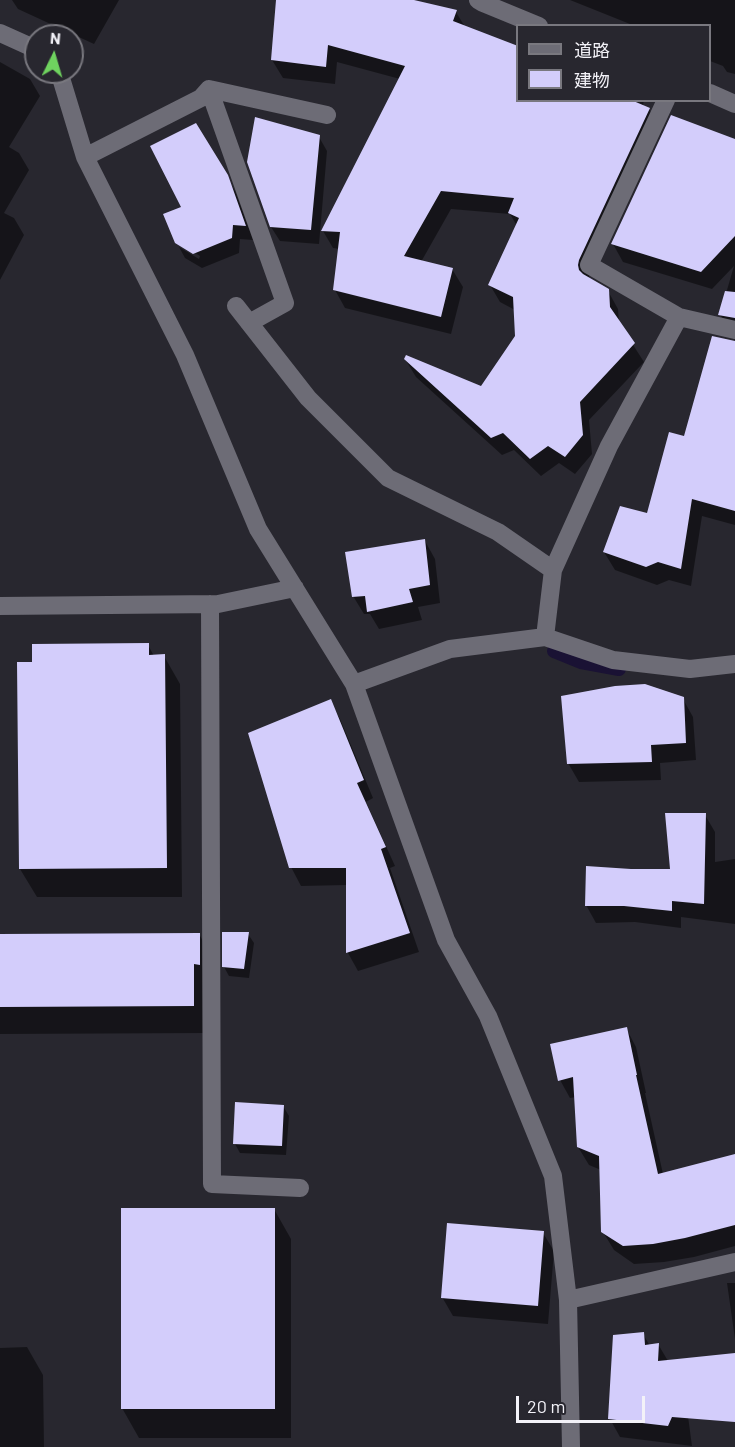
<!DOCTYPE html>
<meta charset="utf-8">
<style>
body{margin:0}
#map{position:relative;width:735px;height:1447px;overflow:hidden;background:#28272f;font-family:Barlow,"Noto Sans JP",sans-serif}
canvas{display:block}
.legend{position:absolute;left:516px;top:24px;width:195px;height:78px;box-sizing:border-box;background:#28272f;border:2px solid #79787f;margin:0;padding:8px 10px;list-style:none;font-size:18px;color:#f3f2f8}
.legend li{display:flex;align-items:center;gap:12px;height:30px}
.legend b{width:30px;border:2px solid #79787f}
.north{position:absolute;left:24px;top:24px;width:60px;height:60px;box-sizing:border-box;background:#28272f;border:2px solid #79787f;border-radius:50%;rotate:5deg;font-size:16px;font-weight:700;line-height:24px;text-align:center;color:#f3f2f8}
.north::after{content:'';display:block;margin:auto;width:21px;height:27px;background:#6fd35f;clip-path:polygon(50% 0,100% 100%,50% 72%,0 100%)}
.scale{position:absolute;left:516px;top:1396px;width:129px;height:27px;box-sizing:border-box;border:3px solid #f3f2f8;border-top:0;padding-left:8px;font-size:18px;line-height:21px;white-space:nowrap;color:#f3f2f8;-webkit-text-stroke:4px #28272f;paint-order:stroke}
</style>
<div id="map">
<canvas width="735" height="1447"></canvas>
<ul class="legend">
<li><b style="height:8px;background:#6d6c76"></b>道路</li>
<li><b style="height:16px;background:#d3cdfb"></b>建物</li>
</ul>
<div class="north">N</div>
<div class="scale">20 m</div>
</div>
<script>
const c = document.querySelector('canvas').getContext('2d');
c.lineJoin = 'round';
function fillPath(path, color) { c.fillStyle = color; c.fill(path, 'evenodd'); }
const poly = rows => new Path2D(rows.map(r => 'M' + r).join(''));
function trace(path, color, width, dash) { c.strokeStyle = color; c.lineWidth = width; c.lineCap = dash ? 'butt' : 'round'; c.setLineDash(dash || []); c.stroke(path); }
fillPath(poly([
 [12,0,119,0,94,44,18,9],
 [278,0,362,0,456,12,465,27,518,100,644,100,643,105,649,109,659,127,588,279,608,291,618,309,619,323,644,362,589,420,592,454,575,474,559,463,541,476,514,450,502,455,416,377,405,359,481,388,517,336,515,310,500,302,490,285,517,226,510,214,451,209,421,262,452,269,463,287,451,334,345,308,335,290,340,249,333,248,323,231,400,79,337,62,335,84,283,78,272,60],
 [570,0,735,0,735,74,727,72,723,66,710,61,710,26,635,26],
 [0,62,30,79,40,96,9,147,19,153,29,170,4,213,14,218,24,235,0,280],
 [319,137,327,151,319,244,280,241,271,227],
 [735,140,735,334,730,333,720,314,734,266,712,289,623,262,613,244],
 [226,176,235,191,253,240,240,239,239,253,202,268,185,258,179,247,199,259,200,256,177,242,183,208],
 [735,342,735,525,702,516,691,586,669,580,657,585,615,570,604,552,648,515,685,438],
 [425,541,435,559,440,603,418,607,422,620,379,629,370,614,364,614,353,596],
 [148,645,154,656,164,656,180,684,182,897,37,897,20,869,34,664],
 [683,699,693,717,696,760,660,763,661,780,579,782,568,763],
 [330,701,340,719,373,798,366,802,395,866,390,868,419,952,358,971,348,953,347,885,301,886,291,867],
 [705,815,715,832,715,862,735,859,735,924,681,917,681,928,635,922,596,923,586,905,671,871],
 [199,934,215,962,209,1033,0,1034,0,936],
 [248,934,254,943,249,978,229,976,224,967],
 [626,1028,636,1047,646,1093,645,1093,663,1174,735,1155,735,1246,694,1257,664,1262,634,1264,614,1250,603,1232,601,1170,589,1165,578,1147,576,1097,570,1098,560,1080],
 [283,1106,289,1116,286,1155,240,1153,235,1144],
 [274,1209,291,1239,291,1438,139,1438,122,1408],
 [543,1233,554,1251,548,1324,453,1316,442,1297],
 [727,1283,735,1283,735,1339],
 [643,1334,650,1346,658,1344,668,1361,683,1379,692,1446,620,1437,610,1419],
 [27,1347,43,1375,44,1447,0,1447,0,1348]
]), '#0007');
trace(poly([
 [554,651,581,662,619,669]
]), '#1a1234', 14);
fillPath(poly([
 [276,0,414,0,457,10,453,21,518,46,518,100,631,100,650,108,579,260,578,265,579,270,583,274,609,289,610,307,635,343,580,402,583,435,565,457,548,446,530,459,503,433,491,438,404,359,406,355,481,386,515,336,513,297,488,285,519,218,508,213,514,198,441,191,404,256,453,268,441,317,333,290,340,232,321,231,405,66,328,45,326,67,271,60],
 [671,115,735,139,735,236,701,272,611,244],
 [255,117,320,135,311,230,270,227,247,162],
 [196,123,228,175,246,226,233,225,232,238,193,254,175,243,163,214,181,207,150,146],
 [725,291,735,292,735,318,718,315],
 [712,336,735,341,735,511,692,499,681,569,658,562,646,567,603,552,620,506,647,513,669,432,684,436],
 [425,539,430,585,409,589,413,602,367,612,365,596,352,597,345,552],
 [149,643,149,655,165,654,167,868,19,869,17,662,32,662,32,644],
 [645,684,684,697,686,743,651,745,652,762,567,764,561,696,615,686],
 [331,699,364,780,357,783,386,847,381,849,410,933,346,953,346,868,289,868,248,733],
 [665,813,706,813,704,904,672,901,672,911,624,906,585,906,586,866,631,869,670,869],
 [222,932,249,932,244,969,222,967],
 [200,933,200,965,194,964,194,1006,0,1007,0,934],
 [627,1027,637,1075,636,1075,658,1174,735,1154,735,1225,685,1238,653,1244,623,1246,601,1232,599,1156,577,1147,573,1077,558,1081,550,1044],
 [235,1102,284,1105,282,1146,233,1144],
 [121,1208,275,1208,275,1409,121,1409],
 [447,1223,544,1231,538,1306,441,1298],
 [644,1332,645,1345,659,1343,658,1361,735,1353,735,1422,672,1417,668,1426,608,1419,613,1335]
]), '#d3cdfb');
trace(poly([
 [478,0,483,3,539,26],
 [0,33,29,46,36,53],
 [55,72,61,78,85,157,185,355,258,529,354,684,446,940,488,1016,553,1176,568,1300,571,1447],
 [209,89,285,303,249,323],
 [209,89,327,115],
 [710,93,735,104],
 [666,100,589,265,679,317,735,330],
 [85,157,201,98,209,89],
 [236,306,308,398,388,478,498,532,553,570],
 [210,604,212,1184,300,1188],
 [0,606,218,604,295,588],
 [545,637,553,570,609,446,679,317],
 [354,684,450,649,545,637,613,660,690,669,735,664],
 [568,1300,735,1262]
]), '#6d6c76', 18);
</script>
